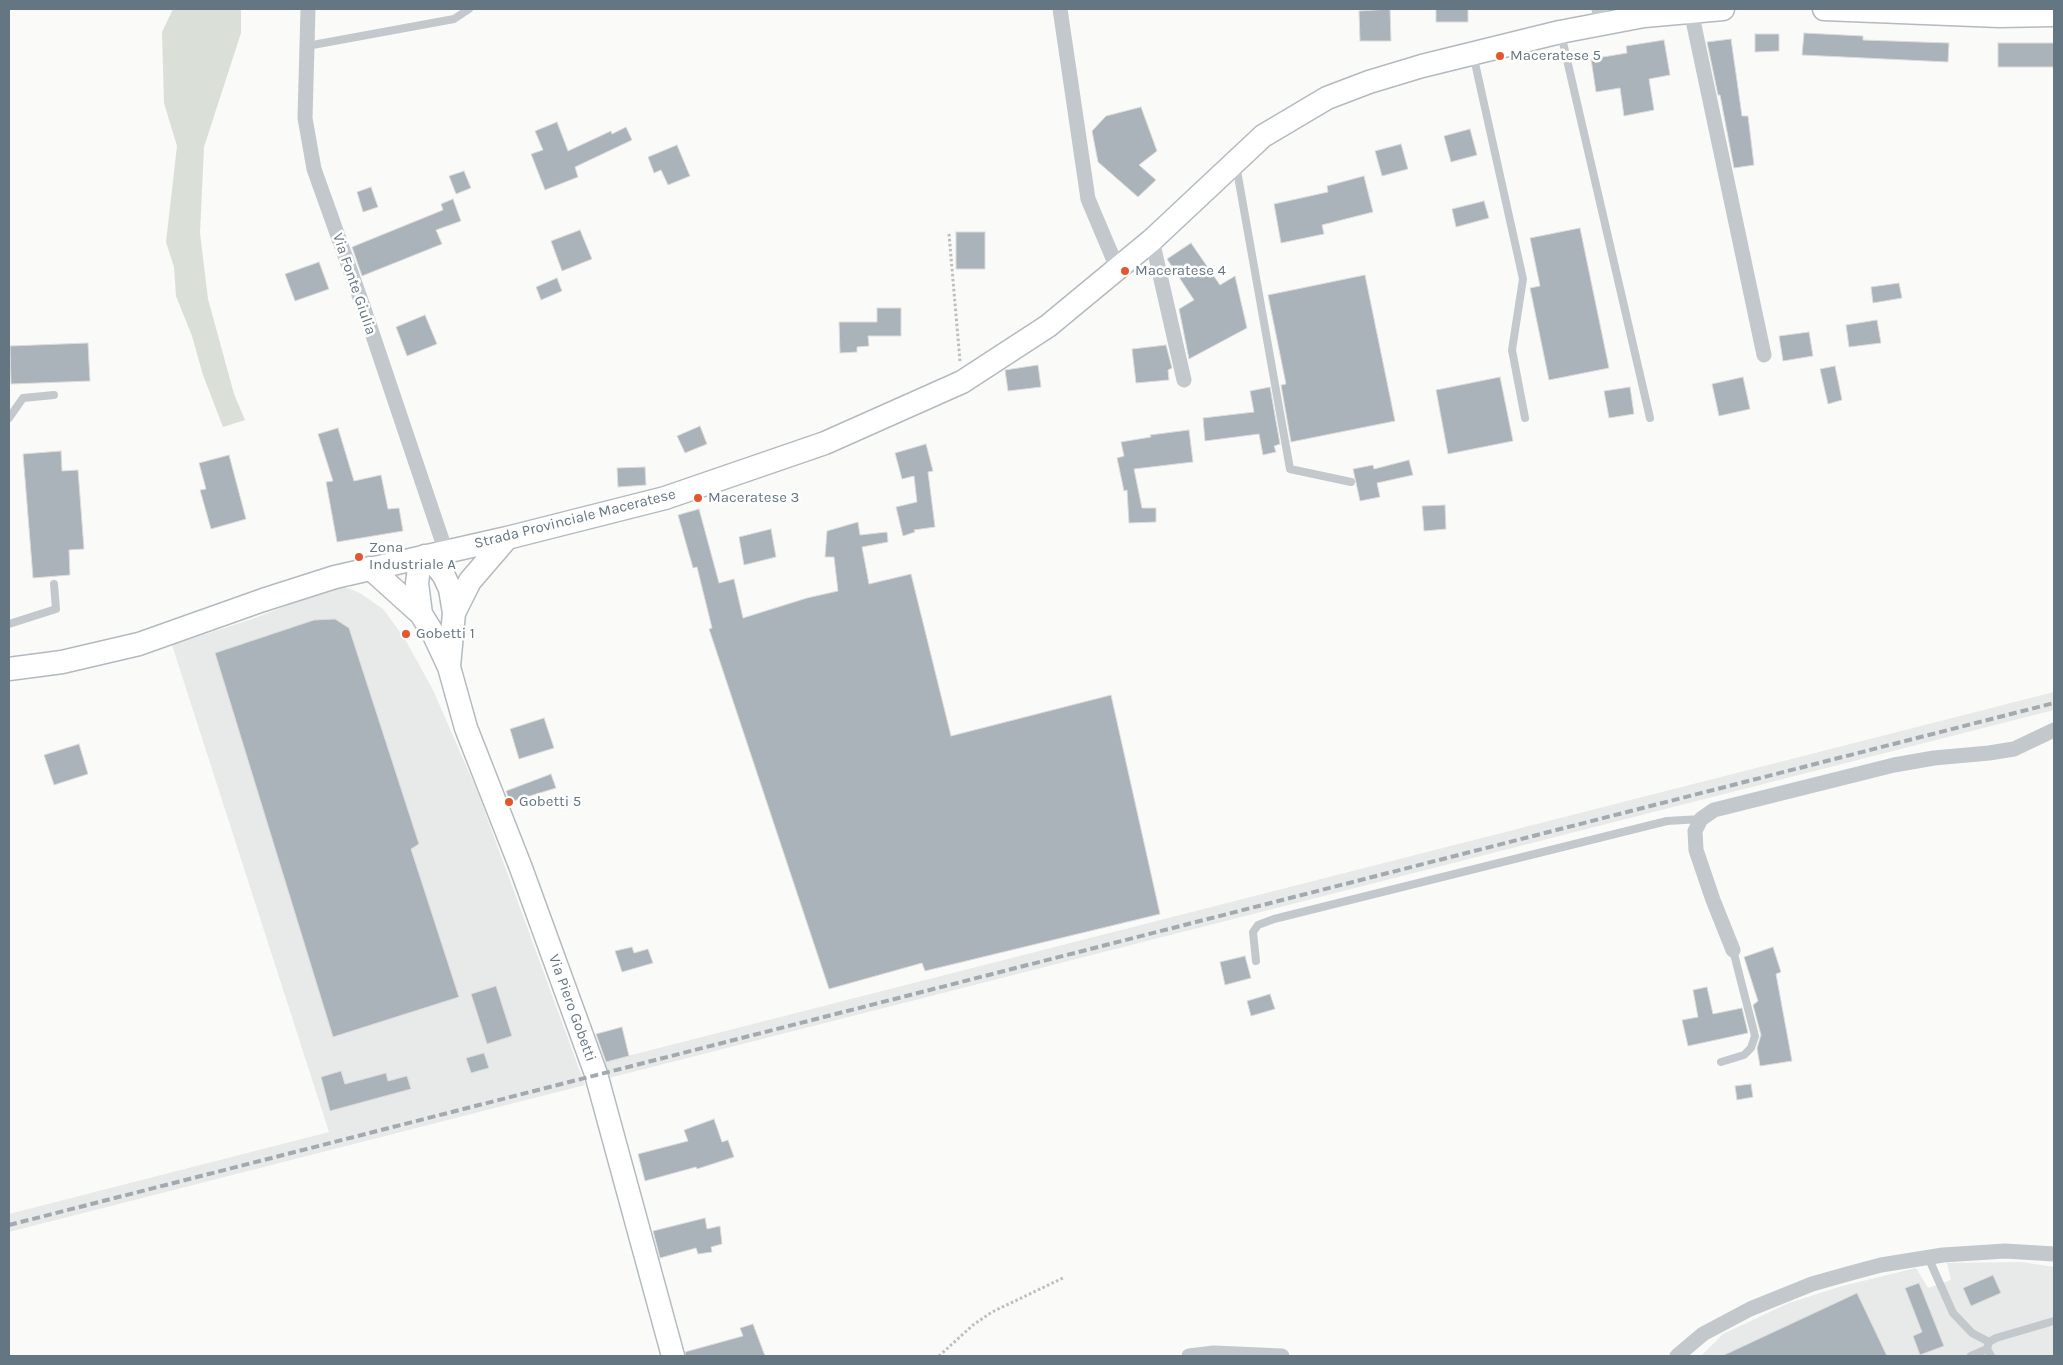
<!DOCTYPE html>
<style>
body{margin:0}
#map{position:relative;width:2063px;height:1365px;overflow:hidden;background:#fafaf8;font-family:Karla,sans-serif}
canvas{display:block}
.frame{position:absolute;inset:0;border:10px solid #657683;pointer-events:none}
</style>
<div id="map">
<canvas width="2063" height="1365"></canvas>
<div class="frame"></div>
</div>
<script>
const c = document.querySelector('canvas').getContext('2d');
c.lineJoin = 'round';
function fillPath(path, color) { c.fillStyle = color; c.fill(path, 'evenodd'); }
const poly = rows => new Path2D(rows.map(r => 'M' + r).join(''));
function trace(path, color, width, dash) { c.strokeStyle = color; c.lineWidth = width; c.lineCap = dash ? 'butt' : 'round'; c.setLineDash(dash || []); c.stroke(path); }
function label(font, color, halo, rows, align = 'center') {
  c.font = font + ' Karla,sans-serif'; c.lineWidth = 5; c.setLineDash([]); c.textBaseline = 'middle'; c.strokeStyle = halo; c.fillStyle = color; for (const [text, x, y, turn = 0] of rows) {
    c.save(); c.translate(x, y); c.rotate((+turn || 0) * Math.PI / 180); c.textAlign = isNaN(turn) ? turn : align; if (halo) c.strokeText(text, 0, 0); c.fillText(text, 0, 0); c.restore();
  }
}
fillPath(poly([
 [340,585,360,593,383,609,405,639,433,690,478,793,585,1085,9,1232,9,1214,329,1132,172,645,252,619],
 [2054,692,2054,710,609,1078,604,1062],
 [2022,1262,2054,1267,2054,1356,1701,1356,1723,1334,1789,1303,1842,1286,1916,1268,1928,1288,1951,1280,1947,1263]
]), '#e8e9e9');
fillPath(poly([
 [173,9,241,9,241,33,204,147,200,233,208,299,234,394,245,420,223,427,203,375,192,336,176,296,174,267,166,242,177,146,164,103,162,32]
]), '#dadfd7');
const building = poly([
 [1390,9,1391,41,1360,41,1359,11,1390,9],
 [1436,9,1468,9,1468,22,1436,22,1436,9],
 [1804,33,1863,36,1863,40,1949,43,1948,62,1802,55,1804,33],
 [1755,34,1779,34,1779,51,1755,52,1755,34],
 [1731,39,1742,116,1748,116,1754,165,1734,168,1720,95,1718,95,1707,42,1731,39],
 [1664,40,1670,75,1649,79,1654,110,1624,116,1620,88,1596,92,1591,59,1627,53,1626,46,1664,40],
 [1998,43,2054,43,2054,67,1998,67,1998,43],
 [1141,107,1157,151,1139,165,1156,180,1138,197,1098,162,1092,131,1106,116,1141,107],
 [557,122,568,151,611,131,612,134,626,127,632,140,575,167,578,177,545,190,531,154,543,150,535,131,557,122],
 [1470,129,1477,155,1451,162,1444,136,1470,129],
 [1401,144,1408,169,1382,176,1375,151,1401,144],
 [677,145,690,176,668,185,661,170,654,173,648,157,677,145],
 [464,171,471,188,456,194,449,176,464,171],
 [1364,176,1373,212,1322,225,1324,234,1281,243,1274,204,1328,192,1327,186,1364,176],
 [371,187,378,207,363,212,357,192,371,187],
 [453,199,461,221,436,230,442,244,362,276,352,247,443,210,441,204,453,199],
 [1484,201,1489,218,1456,227,1452,209,1484,201],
 [1580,228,1609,368,1549,380,1530,288,1540,286,1530,238,1580,228],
 [580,230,592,259,562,271,551,241,580,230],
 [956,232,985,232,985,269,956,269,956,232],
 [1191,243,1220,285,1235,276,1247,328,1189,359,1179,309,1194,300,1167,259,1191,243],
 [319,262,329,289,295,301,285,274,319,262],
 [1365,275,1395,421,1291,442,1281,385,1286,384,1268,295,1365,275],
 [557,278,562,291,541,300,536,287,557,278],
 [1899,283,1902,298,1873,303,1871,287,1899,283],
 [877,308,901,308,901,336,868,336,869,346,857,347,857,352,840,353,839,322,877,322,877,308],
 [425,315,437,344,407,356,396,327,425,315],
 [1877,320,1881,343,1849,347,1846,325,1877,320],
 [1809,332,1813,356,1783,361,1779,336,1809,332],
 [88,343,90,381,11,384,10,346,88,343],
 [1166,345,1172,368,1168,370,1169,380,1136,383,1132,349,1166,345],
 [1038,365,1041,387,1008,391,1005,370,1038,365],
 [1835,366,1842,400,1828,404,1820,369,1835,366],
 [1500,377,1513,441,1448,454,1436,390,1500,377],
 [1743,377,1750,409,1719,416,1712,384,1743,377],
 [1270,387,1280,444,1274,446,1276,452,1263,455,1259,434,1205,441,1203,418,1254,412,1250,391,1270,387],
 [1630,387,1634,414,1609,418,1604,391,1630,387],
 [700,426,707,444,685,453,677,436,700,426],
 [338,428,354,481,381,475,388,509,399,508,403,531,337,542,326,482,333,481,318,434,338,428],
 [1189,430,1193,462,1134,469,1142,508,1156,508,1156,522,1129,523,1127,490,1124,491,1117,458,1124,456,1121,442,1151,437,1150,435,1189,430],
 [926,444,933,471,928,472,935,527,914,530,915,532,903,536,896,507,917,502,914,476,902,479,895,453,926,444],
 [61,451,62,471,78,470,84,549,69,550,70,575,33,578,23,454,61,451],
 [229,455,246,519,211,529,200,490,206,489,199,463,229,455],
 [1409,460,1413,475,1377,483,1380,497,1360,501,1353,469,1373,465,1374,469,1409,460],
 [645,467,646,485,618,487,617,468,645,467],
 [1445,505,1446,529,1424,531,1422,506,1445,505],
 [699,509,719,583,734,579,743,618,807,598,838,591,834,557,825,557,827,531,858,522,860,535,887,532,888,542,862,547,869,584,911,574,951,736,1111,695,1160,914,925,971,922,963,829,989,709,629,712,628,697,567,693,568,678,515,699,509],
 [771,529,776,557,744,565,739,537,771,529],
 [335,619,349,628,419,844,411,849,459,997,333,1037,215,653,314,620,335,619],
 [544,718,554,748,519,759,510,729,544,718],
 [79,744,88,774,54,785,44,755,79,744],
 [551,774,556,788,510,802,506,791,551,774],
 [632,947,634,953,648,949,653,963,622,972,615,951,632,947],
 [1773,947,1781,972,1776,974,1792,1061,1760,1066,1757,1048,1761,1035,1753,1005,1758,1001,1744,957,1773,947],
 [1245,956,1251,978,1225,985,1220,962,1245,956],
 [496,986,512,1036,487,1044,471,994,496,986],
 [1707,987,1713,1014,1742,1008,1748,1033,1688,1046,1682,1020,1698,1017,1693,990,1707,987],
 [1270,994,1275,1009,1251,1016,1247,1001,1270,994],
 [622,1027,629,1056,606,1062,596,1034,622,1027],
 [484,1053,489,1068,471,1073,466,1058,484,1053],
 [341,1071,345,1084,386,1073,388,1081,407,1076,411,1089,330,1111,321,1077,341,1071],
 [1751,1084,1753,1097,1737,1100,1735,1086,1751,1084],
 [714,1119,722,1142,728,1140,734,1157,697,1169,696,1167,645,1181,638,1154,688,1141,684,1130,714,1119],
 [705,1218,707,1229,720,1226,722,1244,711,1247,712,1252,698,1254,696,1248,660,1258,653,1231,705,1218],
 [1993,1275,2001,1293,1971,1306,1963,1288,1993,1275],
 [1919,1283,1944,1346,1920,1355,1913,1336,1922,1332,1905,1288,1919,1283],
 [1857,1293,1887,1356,1722,1356,1857,1293],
 [753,1324,765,1356,686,1356,685,1352,743,1336,740,1328,753,1324]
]);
fillPath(building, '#aab3b9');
trace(building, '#dcdcda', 1);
const secondary = poly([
 [1824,9,1999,16,2054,15],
 [425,556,435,564,444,576,450,589,454,613],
 [370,568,421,614,434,635,449,667,466,728,521,868,596,1074,673,1356],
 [421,614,417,583,419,568,425,556],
 [449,666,454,613,470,581,507,538],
 [9,669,62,662,139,644,263,600,335,577,507,538,665,498,825,443,962,382,1048,326,1152,240,1263,136,1327,98,1369,82,1422,66,1560,32,1644,16,1723,9]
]);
trace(secondary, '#b3babf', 25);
trace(poly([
 [949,234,960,361],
 [939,1356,973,1325,992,1312,1063,1278]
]), '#bbbfc2', 3, [2.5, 2.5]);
trace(poly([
 [1561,34,1650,418],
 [307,46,454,19,469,9],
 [1473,54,1523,279,1512,350,1525,418],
 [1236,165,1290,469,1351,482],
 [9,418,23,398,54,395],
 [9,624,56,609,54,584],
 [1256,961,1253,932,1258,925,1274,919,1667,821,1701,819],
 [1721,1062,1744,1055,1751,1048,1755,1036,1733,950],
 [1928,1257,1953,1313,1972,1333,1989,1342],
 [1971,1356,1987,1349],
 [1991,1356,1987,1349,1989,1342,1996,1338,2054,1321]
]), '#c3c8cc', 8);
trace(poly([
 [308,9,305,118,314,169,363,306,446,552],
 [1060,9,1088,199,1118,270],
 [1599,9,1601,24],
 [1691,11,1764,355],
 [1152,240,1184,380],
 [1733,950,1713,900,1696,850,1695,831,1701,819,1714,810,1894,765,1934,758,1989,753,2014,749,2054,730],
 [1189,1356,1214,1353,1282,1356],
 [1677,1356,1703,1334,1750,1309,1812,1284,1851,1273,1881,1265,1943,1255,2005,1251,2054,1254]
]), '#c3c8cc', 15);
trace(secondary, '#fff', 22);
trace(poly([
 [9,1225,2054,703]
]), '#a2aab0', 4, [8, 4]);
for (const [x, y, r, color] of [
 [1500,56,5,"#e4572e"],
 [1125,271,5,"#e4572e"],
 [698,498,5,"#e4572e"],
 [359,557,5,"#e4572e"],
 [406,634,5,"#e4572e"],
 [509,802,5,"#e4572e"]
]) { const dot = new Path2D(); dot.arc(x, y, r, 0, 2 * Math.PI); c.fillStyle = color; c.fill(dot); trace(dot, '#fff', 2); }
label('15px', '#657683', '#fff', [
 ["Maceratese 5",1510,56],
 ["Maceratese 4",1135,271],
 ["Maceratese 3",708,498],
 ["Zona",369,548],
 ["Industriale A",369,565],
 ["Gobetti 1",416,634],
 ["Gobetti 5",519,802]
], 'left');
label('15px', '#657683', '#fff', [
 ["Via Fonte Giulia",354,284,71],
 ["Strada Provinciale Maceratese",575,519,-14],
 ["Via Piero Gobetti",572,1008,70]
]);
</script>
